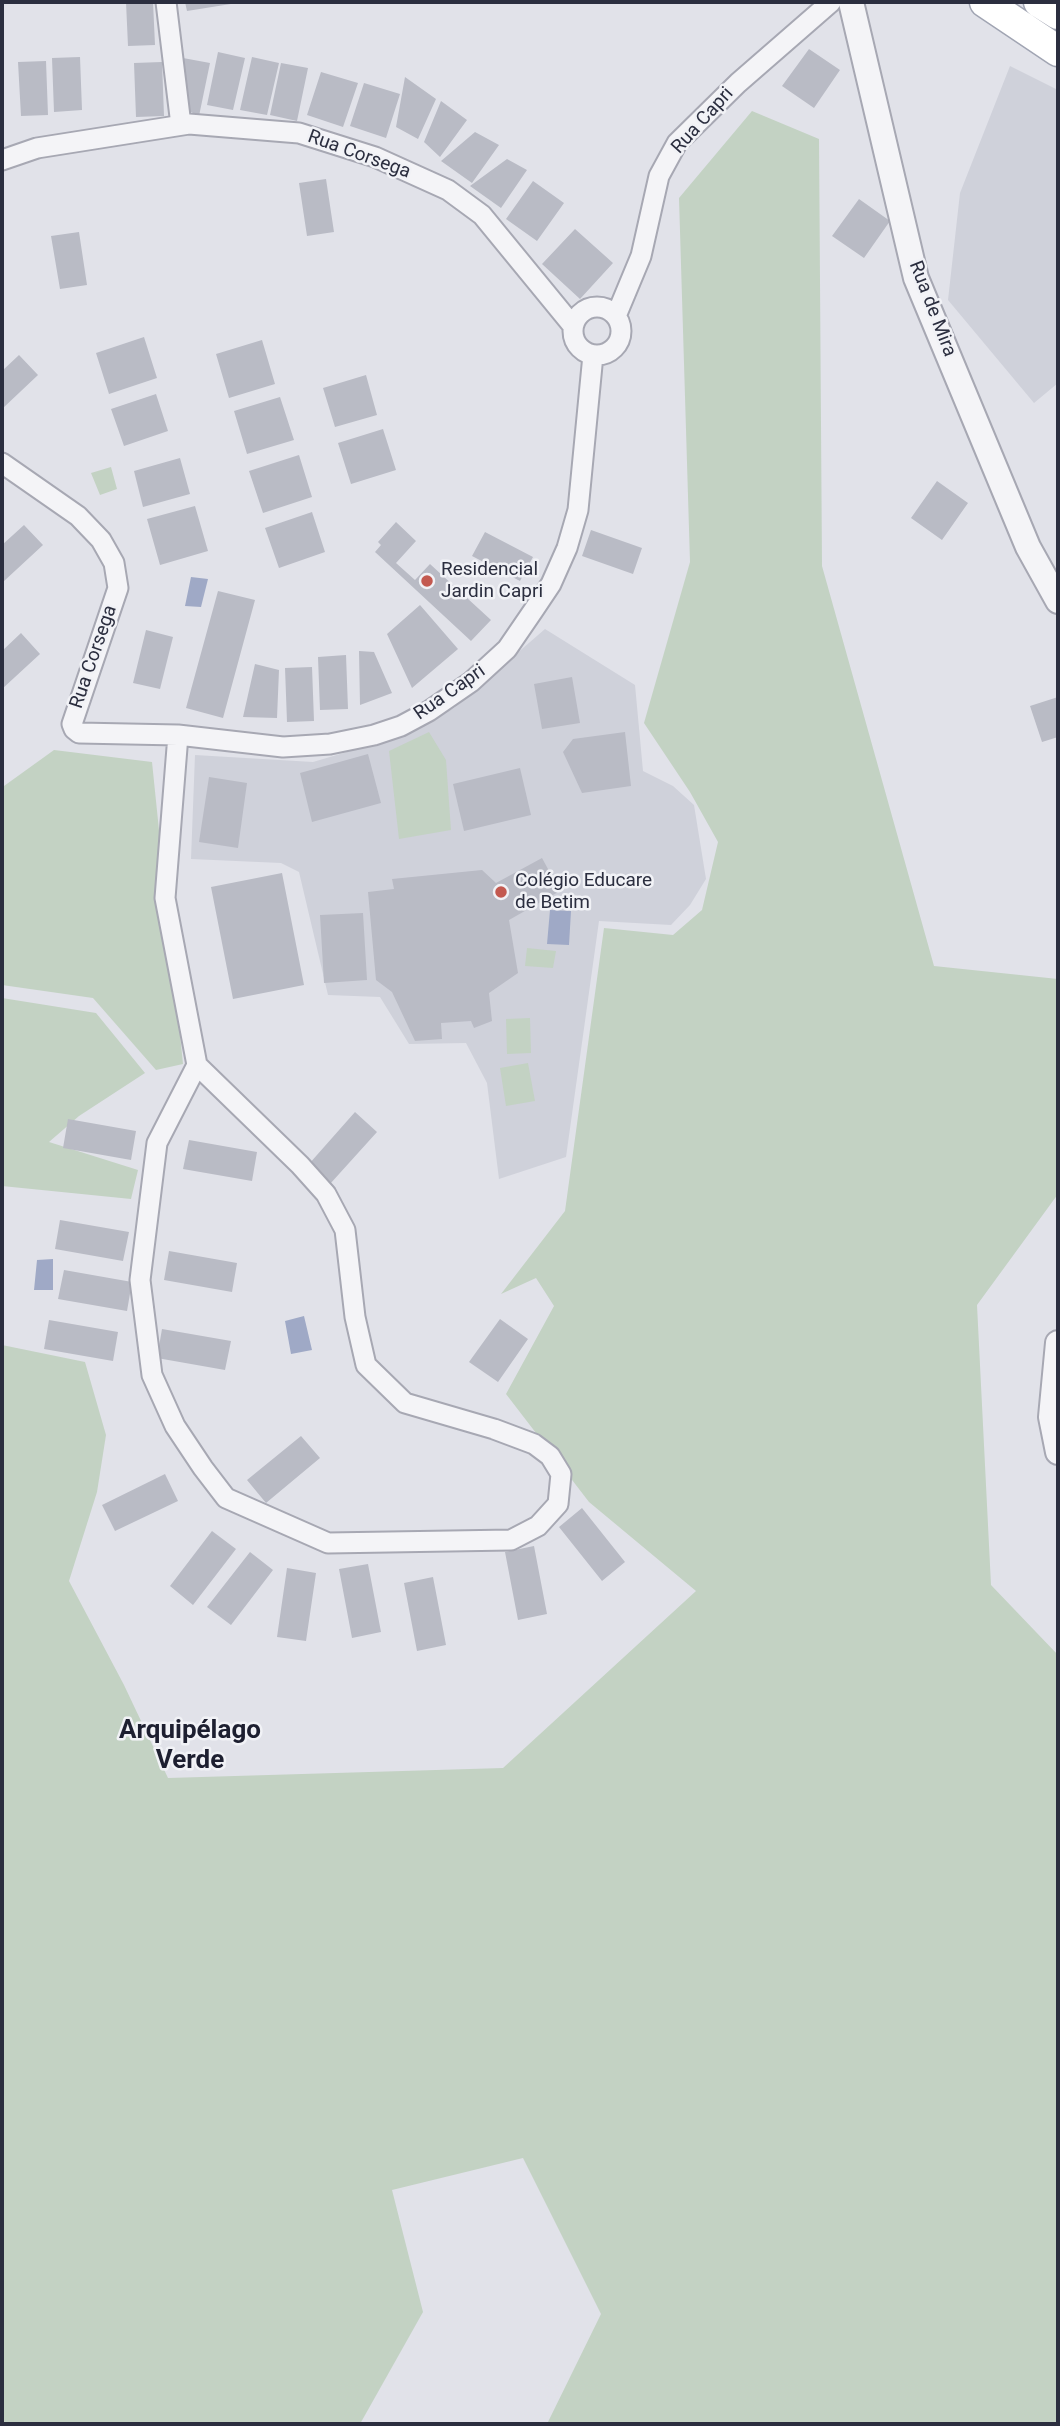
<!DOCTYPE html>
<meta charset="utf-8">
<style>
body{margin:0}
#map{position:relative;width:1060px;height:2426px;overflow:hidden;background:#e1e2e9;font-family:Roboto,sans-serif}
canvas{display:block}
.frame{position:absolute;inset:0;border:4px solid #2b2e3f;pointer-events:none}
</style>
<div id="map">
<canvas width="1060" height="2426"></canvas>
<div class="frame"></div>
</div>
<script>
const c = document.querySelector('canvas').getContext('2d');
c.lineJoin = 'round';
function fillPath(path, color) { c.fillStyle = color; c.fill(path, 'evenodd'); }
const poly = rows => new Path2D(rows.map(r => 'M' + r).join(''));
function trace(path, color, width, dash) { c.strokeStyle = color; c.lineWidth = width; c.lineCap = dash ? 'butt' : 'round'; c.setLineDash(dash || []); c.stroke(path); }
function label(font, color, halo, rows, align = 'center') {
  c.font = font + ' Roboto,sans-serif'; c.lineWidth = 5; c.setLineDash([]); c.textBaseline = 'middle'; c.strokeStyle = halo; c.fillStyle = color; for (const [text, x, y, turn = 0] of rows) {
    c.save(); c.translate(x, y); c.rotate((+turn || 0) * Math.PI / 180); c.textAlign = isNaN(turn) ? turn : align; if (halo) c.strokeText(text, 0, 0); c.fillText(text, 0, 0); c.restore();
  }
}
fillPath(poly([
 [1010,66,1058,90,1058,383,1034,403,948,300,960,193],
 [545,629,635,685,643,771,673,786,694,805,706,879,690,905,671,925,599,921,566,1157,499,1179,487,1083,466,1043,409,1044,380,997,328,995,299,872,281,863,191,859,195,755,313,762,381,742,454,708]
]), '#cfd1da');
fillPath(poly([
 [752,111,819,139,822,566,934,966,1058,979,1058,1194,977,1305,991,1585,1058,1655,1058,2424,547,2424,601,2314,523,2158,392,2190,423,2312,360,2424,3,2424,2,1345,85,1362,106,1435,97,1492,69,1581,124,1685,168,1778,503,1768,696,1591,589,1502,506,1394,554,1306,536,1278,501,1294,565,1211,604,928,673,935,702,910,718,842,690,792,644,723,690,562,679,198],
 [111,467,117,489,100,495,91,473],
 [429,732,446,760,451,830,399,839,389,751],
 [54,750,152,762,183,1064,156,1070,93,998,2,985,2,785,4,786],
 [527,948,556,951,553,968,525,966],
 [2,998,96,1013,145,1073,79,1116,49,1142,138,1170,131,1199,2,1186],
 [530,1018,531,1053,507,1054,506,1019],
 [528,1063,535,1101,506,1106,500,1068]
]), '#c3d2c3');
fillPath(poly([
 [191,577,208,579,201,607,185,606],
 [550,910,571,911,569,945,547,944],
 [53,1259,53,1290,34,1290,37,1260],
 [304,1316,312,1350,291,1354,285,1321]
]), '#9fa9c6');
fillPath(poly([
 [126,2,153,2,155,45,128,46],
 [185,2,236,2,237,3,187,11],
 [809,49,840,70,814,108,782,86],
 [218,52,245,58,233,110,207,105],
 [80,57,82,110,54,112,52,58],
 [252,57,279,63,267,115,240,110],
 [183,58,210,63,199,116,185,109],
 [46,61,48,115,21,116,18,62],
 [162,62,164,116,136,117,134,63],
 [281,63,308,68,297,121,270,115],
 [321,72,358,83,343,127,307,115],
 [405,77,436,99,418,139,396,127],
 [364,83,400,94,386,138,350,126],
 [441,101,467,120,440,157,424,142],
 [475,132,499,145,472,183,441,161],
 [507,159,527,170,501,208,470,186],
 [326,179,334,232,307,236,299,183],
 [533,181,564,203,537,241,506,219],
 [859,199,890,221,864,258,832,236],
 [575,229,613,263,580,299,542,264],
 [79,232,87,285,60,289,51,236],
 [144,337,157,378,109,394,96,353],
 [262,340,275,384,229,398,216,354],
 [19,355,38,375,2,409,2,371],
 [366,375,377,415,335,427,323,388],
 [156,394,168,431,124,446,111,409],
 [280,397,294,440,247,454,234,411],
 [383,429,396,470,351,484,338,443],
 [299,455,312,497,263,513,249,471],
 [180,458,190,494,143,507,134,471],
 [937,481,968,503,942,540,911,518],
 [195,506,208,551,160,565,147,519],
 [312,512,325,552,279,568,265,528],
 [396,522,416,541,396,563,415,580,430,564,491,620,471,641,375,552,381,545,378,542],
 [24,525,43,545,3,582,2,545],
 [591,530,642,548,633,574,582,556],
 [485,532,533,557,520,581,472,556],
 [218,591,255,600,223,718,186,708],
 [420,605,458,649,412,688,387,634],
 [146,630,173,637,160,689,133,683],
 [21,633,40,654,2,689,2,651],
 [359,651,374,652,392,693,360,705],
 [346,655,348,709,320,710,318,657],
 [255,664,279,670,277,718,243,717],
 [312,667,314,721,287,722,285,668],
 [572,677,580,723,542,729,534,684],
 [1058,697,1058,737,1042,742,1030,706],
 [625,732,631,786,582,793,563,752,573,739],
 [368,754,381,803,312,822,300,773],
 [520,768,531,815,464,831,453,784],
 [209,777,247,783,238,848,199,842],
 [542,858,560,891,509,920,518,973,489,993,492,1021,474,1028,471,1021,441,1023,442,1039,415,1041,392,992,376,980,368,892,394,889,392,879,482,870,496,883],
 [282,873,304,985,233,999,211,887],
 [363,913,367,980,324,983,320,915],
 [355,1112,377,1132,330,1184,309,1164],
 [68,1119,136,1131,131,1160,63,1148],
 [189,1140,257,1152,252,1181,183,1169],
 [60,1220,129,1232,123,1261,55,1249],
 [169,1251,237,1263,232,1292,164,1280],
 [64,1270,132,1282,127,1311,58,1299],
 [500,1319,528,1339,498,1382,469,1362],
 [49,1320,118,1332,113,1361,44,1349],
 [162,1329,231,1341,225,1370,157,1358],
 [301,1436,320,1458,266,1503,247,1480],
 [165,1474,178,1501,115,1531,102,1505],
 [582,1508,625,1562,602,1581,559,1527],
 [212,1531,236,1549,193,1605,170,1586],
 [534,1546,547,1614,518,1620,505,1552],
 [250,1552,273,1570,231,1625,207,1607],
 [368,1564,381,1632,352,1638,339,1569],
 [287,1568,316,1573,306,1641,277,1637],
 [433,1577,446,1645,417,1651,404,1583]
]), '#b9bbc5');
const minor = poly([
 [166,2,181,125],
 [2,160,37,148,189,124,299,133,375,157,448,190,482,215,573,326],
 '573 331a24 24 0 1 1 48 0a24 24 0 1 1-48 0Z',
 [616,316,641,256,659,176,677,143,738,83,831,2],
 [2,463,78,516,101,540,114,563,118,588,72,724,74,729,79,733,178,735,283,747,330,744,374,735,401,726,429,711,471,682,507,649,533,611,551,584,567,548,578,510,593,355],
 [178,735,165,898,197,1065,300,1165,326,1194,345,1230,355,1317,366,1365,405,1403,494,1429,534,1444,550,1456,561,1474,558,1504,538,1526,511,1540,328,1543,226,1498,203,1468,175,1426,152,1375,140,1280,157,1143,197,1065]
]);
const tertiary = poly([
 [851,2,916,278,1028,547,1058,601],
 [1058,1343,1051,1417,1058,1452]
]);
const primary = poly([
 [985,2,1058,51],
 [1039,2,1058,14]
]);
trace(minor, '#a7a8b3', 23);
trace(tertiary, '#a7a8b3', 28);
trace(primary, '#a1a5b3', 33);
trace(minor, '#f4f4f7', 19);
trace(tertiary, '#f4f4f7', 24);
trace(primary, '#fff', 30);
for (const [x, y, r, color] of [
 [427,581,7,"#c35950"],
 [501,892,7,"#c35950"]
]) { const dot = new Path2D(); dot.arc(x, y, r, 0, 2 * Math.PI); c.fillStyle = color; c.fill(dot); trace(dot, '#f1f2f6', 2.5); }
label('19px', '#2b2e3f', '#f1f2f6', [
 ["Rua Capri",703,121,-48],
 ["Rua Corsega",359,155,20],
 ["Rua de Mira",932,309,69],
 ["Rua Corsega",94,657,-71],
 ["Rua Capri",450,693,-35]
]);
label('19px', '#2b2e3f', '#f1f2f6', [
 ["Residencial",441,570],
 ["Jardin Capri",441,592],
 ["Colégio Educare",515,881],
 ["de Betim",515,903]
], 'left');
label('bold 26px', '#1d1f30', '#f1f2f6', [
 ["Arquipélago",190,1731],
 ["Verde",190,1761]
]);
</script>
